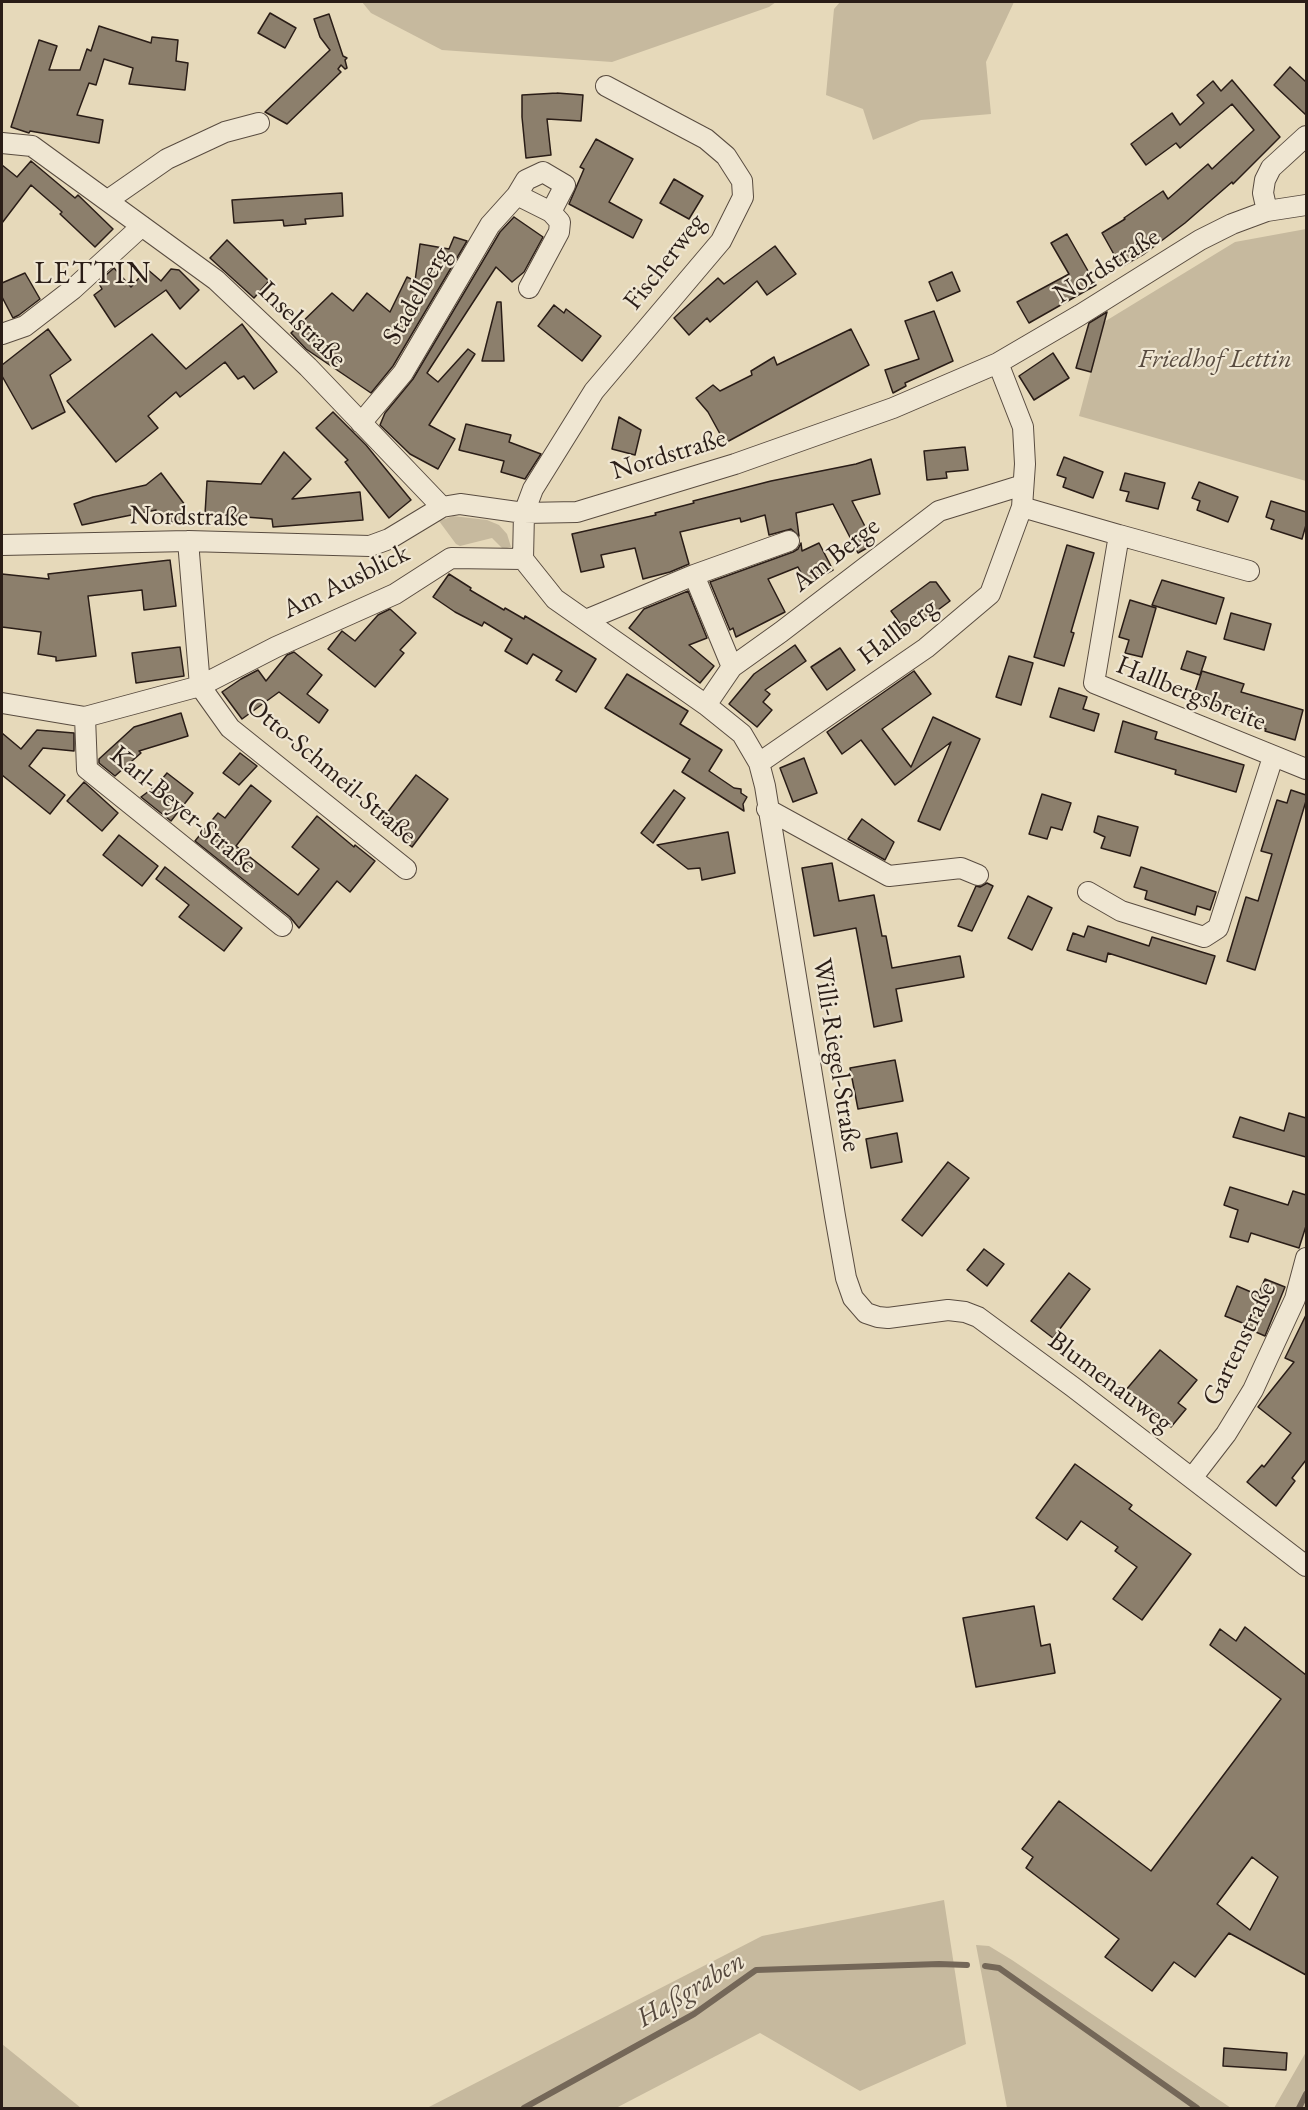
<!DOCTYPE html>
<meta charset="utf-8">
<style>
body{margin:0}
#map{position:relative;width:1308px;height:2110px;overflow:hidden;background:#e6d9ba;font-family:"EB Garamond",serif}
canvas{display:block}
.frame{position:absolute;inset:0;border:3px solid #2a1d17;pointer-events:none}
</style>
<div id="map">
<canvas width="1308" height="2110"></canvas>
<div class="frame"></div>
</div>
<script>
const c = document.querySelector('canvas').getContext('2d');
c.lineJoin = 'round';
function fillPath(path, color) { c.fillStyle = color; c.fill(path, 'evenodd'); }
const poly = rows => new Path2D(rows.map(r => 'M' + r).join(''));
function trace(path, color, width, dash) { c.strokeStyle = color; c.lineWidth = width; c.lineCap = dash ? 'butt' : 'round'; c.setLineDash(dash || []); c.stroke(path); }
function label(font, color, halo, rows, align = 'center') {
  c.font = font + ' "EB Garamond",serif'; c.lineWidth = 4.5; c.setLineDash([]); c.textBaseline = 'middle'; c.strokeStyle = halo; c.fillStyle = color; for (const [text, x, y, turn = 0] of rows) {
    c.save(); c.translate(x, y); c.rotate((+turn || 0) * Math.PI / 180); c.textAlign = isNaN(turn) ? turn : align; if (halo) c.strokeText(text, 0, 0); c.fillText(text, 0, 0); c.restore();
  }
}
fillPath(poly([
 [362,2,776,2,769,7,612,62,442,50,371,13],
 [840,2,1014,2,986,62,991,114,921,120,873,140,863,109,826,95,834,9],
 [1306,229,1306,481,1079,416,1104,322,1235,242],
 [453,516,487,520,499,525,507,534,511,547,503,549,492,538,460,546,456,544,439,521],
 [944,1900,966,2044,860,2091,760,2033,616,2108,427,2108,762,1936],
 [976,1945,989,1946,1012,1960,1231,2108,1007,2108],
 [2,2044,81,2108,2,2108],
 [1306,2052,1306,2108,1274,2108]
]), '#c6b99e');
trace(poly([
 [985,1966,999,1968,1197,2108],
 [524,2108,694,2014,756,1970,939,1964,967,1965],
 [1299,2108,1306,2094]
]), '#746758', 6);
const building = poly([
 [270,13,296,28,285,48,258,33,270,13],
 [329,14,343,56,347,58,345,60,347,68,345,69,341,65,338,69,341,72,287,124,265,112,330,50,320,37,314,19,329,14],
 [99,26,151,43,152,37,178,40,176,61,188,63,185,90,129,84,133,68,104,59,96,85,89,83,77,115,103,120,99,143,30,131,29,133,11,127,39,40,57,46,49,70,80,70,87,49,91,51,99,26],
 [1290,67,1306,82,1306,115,1274,85,1290,67],
 [1232,80,1280,137,1233,184,1232,182,1185,223,1144,254,1121,267,1102,233,1125,219,1124,218,1163,191,1168,199,1208,164,1212,169,1254,130,1232,104,1180,148,1176,143,1146,165,1131,144,1172,113,1180,125,1204,103,1197,95,1213,81,1221,91,1232,80],
 [557,93,583,95,581,121,547,119,551,155,526,158,522,117,522,95,557,93],
 [596,139,633,159,609,202,642,220,633,238,569,204,584,169,580,167,596,139],
 [31,161,75,198,78,195,113,229,95,247,60,214,62,212,31,185,2,223,2,165,17,177,31,161],
 [674,179,703,196,689,219,660,203,674,179],
 [342,193,343,216,305,219,306,224,284,226,283,220,234,223,232,200,342,193],
 [514,217,543,237,524,272,512,282,496,267,427,373,438,382,468,349,475,354,429,425,455,439,438,469,410,454,380,425,385,413,413,379,500,232,514,217],
 [1067,234,1096,285,1029,323,1017,302,1069,274,1051,243,1067,234],
 [454,237,467,241,393,366,371,393,306,349,291,333,332,293,353,311,367,293,390,312,407,277,415,281,420,244,449,249,454,237],
 [227,240,269,281,254,298,210,258,227,240],
 [775,246,796,274,767,295,757,281,710,322,707,318,689,335,674,318,718,278,724,284,775,246],
 [114,268,131,287,147,269,161,281,171,269,179,270,199,290,180,309,166,290,115,327,94,295,102,289,98,282,114,268],
 [952,272,960,291,937,301,929,282,952,272],
 [25,273,40,299,19,315,13,318,2,297,2,283,25,273],
 [497,302,501,302,504,361,482,361,497,302],
 [554,305,564,313,566,309,601,336,582,361,538,326,554,305],
 [934,311,953,361,905,383,906,386,893,393,885,370,919,359,905,321,934,311],
 [1107,312,1091,372,1076,368,1089,323,1107,312],
 [242,324,277,372,254,389,244,376,238,379,225,362,180,397,176,392,148,416,158,428,116,462,67,401,152,334,186,369,242,324],
 [48,329,71,360,50,375,65,412,32,429,2,376,2,365,48,329],
 [851,329,869,365,725,443,708,412,696,398,713,385,720,391,752,375,751,371,774,357,777,365,851,329],
 [1053,353,1069,378,1034,400,1019,376,1053,353],
 [333,412,366,445,411,500,389,518,345,462,348,460,316,428,333,412],
 [619,417,641,430,635,455,612,449,619,417],
 [466,424,511,435,509,442,541,454,525,479,501,472,504,461,459,450,466,424],
 [965,447,968,470,946,472,947,478,927,480,924,451,965,447],
 [284,452,311,479,292,499,360,492,363,520,273,527,272,519,205,514,207,481,261,484,284,452],
 [1064,457,1103,472,1093,498,1063,487,1066,478,1057,475,1064,457],
 [871,459,880,494,852,501,874,544,858,553,833,504,796,513,799,536,791,529,769,535,765,515,741,522,740,518,680,532,689,564,670,572,643,579,635,548,601,555,604,567,581,572,572,534,656,515,655,513,694,503,693,501,771,481,856,464,871,459],
 [161,473,185,505,184,523,164,521,156,510,82,525,74,504,93,497,146,485,161,473],
 [1125,473,1165,483,1158,509,1126,501,1129,492,1120,490,1125,473],
 [1199,482,1238,497,1228,522,1197,510,1200,501,1192,498,1199,482],
 [1271,501,1306,512,1306,525,1302,539,1271,529,1274,520,1266,517,1271,501],
 [801,543,802,551,819,543,833,570,807,584,798,567,768,579,785,612,736,637,733,628,730,630,710,582,793,552,798,549,801,543],
 [1067,545,1094,553,1071,632,1074,633,1064,666,1034,657,1067,545],
 [170,560,176,606,144,610,142,590,88,596,96,656,56,661,56,657,38,654,41,632,2,627,2,574,49,579,48,574,170,560],
 [449,574,471,588,470,590,504,610,505,608,524,619,525,616,596,659,576,692,556,680,562,671,533,654,527,664,505,651,512,639,484,622,482,626,455,612,433,597,449,574],
 [1162,580,1224,598,1216,624,1152,605,1162,580],
 [930,582,936,582,950,601,907,633,891,611,930,582],
 [688,591,707,638,689,645,714,666,700,683,629,628,644,609,688,591],
 [1130,600,1156,608,1142,657,1125,653,1129,640,1119,637,1130,600],
 [390,609,416,633,400,650,404,653,375,687,328,649,342,631,355,641,378,615,390,609],
 [1231,613,1271,624,1264,650,1224,639,1231,613],
 [795,645,806,661,765,690,770,694,763,702,772,710,757,727,729,704,754,674,795,645],
 [180,647,184,676,136,683,132,653,180,647],
 [840,648,855,670,827,690,811,667,840,648],
 [1187,651,1206,657,1200,675,1181,669,1187,651],
 [294,652,322,675,307,694,328,710,319,723,279,692,242,719,222,692,241,679,258,670,266,681,287,655,294,652],
 [1009,656,1033,663,1021,705,996,697,1009,656],
 [914,671,931,694,882,729,911,767,933,717,980,739,940,830,918,821,951,742,895,785,861,740,842,754,827,732,914,671],
 [1202,671,1244,684,1241,692,1303,710,1295,740,1265,731,1266,729,1255,726,1257,719,1193,698,1202,671],
 [627,674,688,711,680,724,722,750,709,771,734,788,741,789,741,793,747,797,743,804,744,811,682,772,690,759,605,708,627,674],
 [1059,688,1087,697,1083,709,1099,714,1094,731,1050,717,1059,688],
 [181,713,188,736,139,751,141,753,115,776,99,763,99,759,134,727,181,713],
 [1123,721,1157,732,1155,739,1244,765,1236,792,1175,774,1176,770,1115,752,1123,721],
 [37,730,74,733,74,751,43,748,29,766,65,795,50,814,2,775,2,733,21,749,37,730],
 [240,753,257,766,239,785,223,773,240,753],
 [804,758,817,793,793,802,780,768,804,758],
 [167,773,193,793,171,821,141,797,157,785,167,773],
 [416,775,448,799,412,847,380,822,416,775],
 [84,782,118,813,102,831,67,801,84,782],
 [251,785,271,801,236,846,298,895,319,869,292,847,317,816,354,847,355,845,375,861,350,892,337,881,299,928,290,917,195,841,218,813,225,818,251,785],
 [674,790,685,798,653,843,641,833,674,790],
 [1291,790,1306,795,1306,801,1255,970,1227,961,1246,897,1258,901,1272,854,1261,851,1277,800,1287,803,1291,790],
 [1042,794,1071,803,1062,830,1051,827,1047,839,1029,834,1042,794],
 [1098,816,1138,827,1130,856,1101,848,1105,837,1094,832,1098,816],
 [862,819,894,842,885,860,848,839,862,819],
 [728,832,735,873,702,880,700,868,688,869,657,845,728,832],
 [119,835,158,866,142,886,103,855,119,835],
 [832,863,839,901,874,895,882,936,886,936,892,968,960,956,964,977,896,989,902,1021,874,1027,856,928,814,936,802,868,832,863],
 [165,867,242,928,224,951,179,917,189,905,156,879,165,867],
 [1141,867,1216,892,1210,910,1197,906,1195,915,1145,899,1147,891,1134,887,1141,867],
 [987,883,993,886,972,931,958,926,976,886,980,887,987,883],
 [1028,896,1052,908,1032,950,1008,938,1028,896],
 [1088,926,1149,946,1152,937,1215,956,1206,984,1108,953,1106,962,1067,950,1073,933,1084,937,1088,926],
 [895,1060,903,1101,858,1109,850,1068,895,1060],
 [1289,1113,1306,1118,1306,1157,1233,1137,1240,1117,1284,1131,1289,1113],
 [897,1133,902,1162,871,1168,866,1139,897,1133],
 [948,1162,969,1178,922,1236,902,1220,948,1162],
 [1230,1187,1288,1205,1293,1191,1306,1195,1306,1226,1299,1248,1251,1233,1248,1242,1230,1237,1238,1210,1224,1205,1230,1187],
 [984,1249,1004,1264,987,1286,967,1270,984,1249],
 [1069,1273,1090,1289,1053,1338,1031,1321,1069,1273],
 [1265,1279,1285,1287,1265,1336,1244,1327,1245,1324,1225,1316,1237,1286,1258,1295,1265,1279],
 [1306,1315,1306,1460,1292,1478,1295,1481,1276,1506,1247,1482,1262,1465,1264,1467,1291,1433,1258,1407,1294,1362,1285,1358,1306,1315],
 [1160,1350,1197,1380,1178,1403,1186,1409,1171,1427,1125,1391,1160,1350],
 [1075,1464,1132,1505,1129,1509,1191,1554,1142,1620,1113,1599,1137,1567,1115,1551,1118,1547,1081,1521,1067,1540,1036,1518,1075,1464],
 [1034,1606,1041,1646,1050,1644,1055,1673,976,1687,963,1618,1034,1606],
 [1245,1627,1306,1675,1306,1975,1229,1933,1195,1977,1174,1962,1152,1991,1105,1957,1119,1939,1026,1868,1033,1857,1022,1849,1059,1801,1151,1871,1281,1699,1210,1645,1220,1629,1236,1641,1245,1627],
 [1252,1857,1278,1877,1250,1930,1217,1904,1252,1857],
 [1224,2048,1287,2053,1286,2070,1223,2066,1224,2048]
]);
fillPath(building, '#8c7f6c');
trace(building, '#2a1d17', 1.5);
const minor = poly([
 [606,86,706,139,726,156,742,181,743,197,721,241,594,391,533,489,524,513,523,559,555,599,706,705,742,734,759,763,765,786,835,1216,846,1278,853,1298,866,1313,878,1317,888,1318,948,1310,965,1312,978,1317,1073,1387,1306,1566],
 [2,143,32,146,216,280,308,367,442,507],
 [517,195,526,180,543,172,565,185,551,212],
 [108,200,167,159,225,132,259,123],
 [1267,211,1263,193,1265,180,1271,168,1306,136],
 [2,334,25,326,73,289,142,226],
 [998,363,1023,427,1025,464,1022,507,1119,535,1094,683,1306,769],
 [361,423,403,373,490,225,517,195,551,212,560,222,559,232,529,288],
 [1119,535,1249,571],
 [188,541,200,686],
 [2,545,188,541,370,546,389,539,442,507,460,504,524,513,577,512,735,464,893,408,998,363,1080,315,1200,240,1232,224,1267,211,1306,205],
 [694,575,732,667],
 [586,620,694,575,789,541],
 [200,686,230,728,406,869],
 [2,703,85,717,200,686,276,647,395,594,451,558,523,559],
 [706,705,732,667,781,632,939,511,1023,485],
 [85,717,87,769,282,926],
 [759,763,926,648,990,594,1022,507],
 [767,809,889,876,961,868,978,875],
 [1088,892,1121,911,1204,937,1218,928,1273,757],
 [1192,1478,1226,1434,1253,1390,1295,1299,1306,1258]
]);
trace(minor, '#594c40', 22);
trace(minor, '#efe6d2', 20);
label('27px', '#2a1d17', '#efe6d2', [
 ["Fischerweg",665,262,-52],
 ["Nordstraße",1107,266,-32],
 ["Stadelberg",417,296,-60],
 ["Inselstraße",302,325,44],
 ["Nordstraße",669,455,-17],
 ["Nordstraße",189,517,1],
 ["Am Berge",836,555,-38],
 ["Am Ausblick",346,582,-26],
 ["Hallberg",898,632,-37],
 ["Hallbergsbreite",1191,694,22],
 ["Otto-Schmeil-Straße",331,771,40],
 ["Karl-Beyer-Straße",183,810,40],
 ["Willi-Riegel-Straße",836,1055,81],
 ["Gartenstraße",1240,1344,-64],
 ["Blumenauweg",1110,1382,37]
]);
label('italic 27px', '#594c40', '#efe6d2', [
 ["Friedhof Lettin",1215,360]
]);
label('italic 28px', '#55483d', '#efe6d2', [
 ["Haßgraben",691,1990,-31]
]);
c.letterSpacing = '1.5px';
label('30px', '#2a1d17', '#efe6d2', [
 ["LETTIN",93,275]
]);
c.letterSpacing = '0px';
</script>
